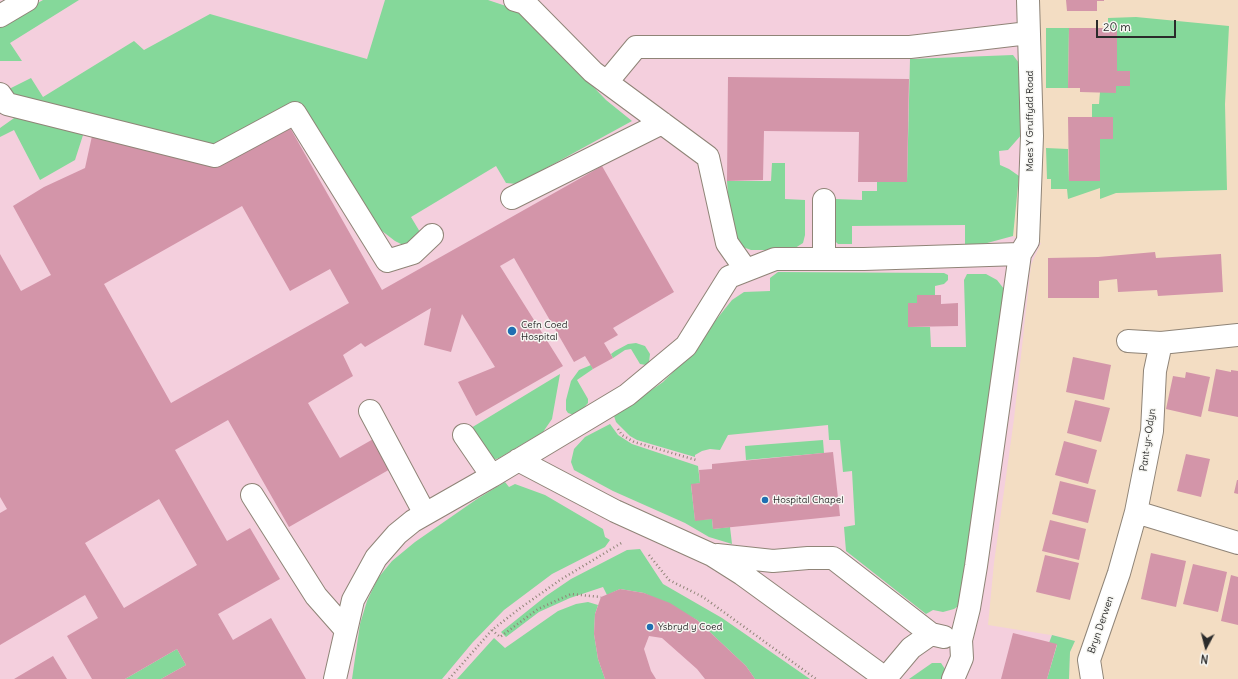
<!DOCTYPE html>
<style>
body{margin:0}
#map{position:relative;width:1238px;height:679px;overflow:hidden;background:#f3ddc3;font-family:Delius,sans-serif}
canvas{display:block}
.north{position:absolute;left:1186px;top:627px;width:40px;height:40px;-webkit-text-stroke:3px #f6f6f2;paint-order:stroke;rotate:187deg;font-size:11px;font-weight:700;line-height:16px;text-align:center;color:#2b2b2b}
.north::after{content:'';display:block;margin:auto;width:14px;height:18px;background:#2b2b2b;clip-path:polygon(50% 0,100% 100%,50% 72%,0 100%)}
.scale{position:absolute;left:1096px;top:20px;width:80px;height:18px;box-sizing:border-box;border:2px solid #2b2b2b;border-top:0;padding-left:5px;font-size:12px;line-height:14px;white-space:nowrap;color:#2b2b2b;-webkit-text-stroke:3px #f6f6f2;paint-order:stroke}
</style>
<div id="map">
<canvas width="1238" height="679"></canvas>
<div class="north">N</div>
<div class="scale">20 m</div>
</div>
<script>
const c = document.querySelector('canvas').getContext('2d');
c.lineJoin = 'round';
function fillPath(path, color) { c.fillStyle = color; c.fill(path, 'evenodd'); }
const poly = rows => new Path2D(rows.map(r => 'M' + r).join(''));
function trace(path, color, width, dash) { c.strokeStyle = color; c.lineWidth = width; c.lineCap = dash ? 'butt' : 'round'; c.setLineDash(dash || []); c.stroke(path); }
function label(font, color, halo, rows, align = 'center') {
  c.font = font + ' Delius,sans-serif'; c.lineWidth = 3; c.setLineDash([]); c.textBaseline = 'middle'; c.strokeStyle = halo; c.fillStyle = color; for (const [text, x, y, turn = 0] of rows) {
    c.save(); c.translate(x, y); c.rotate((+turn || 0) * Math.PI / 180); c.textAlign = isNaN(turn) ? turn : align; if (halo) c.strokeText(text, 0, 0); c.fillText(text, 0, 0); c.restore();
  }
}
fillPath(poly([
 [0,0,1019,0,1023,133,1013,236,1028,241,1041,243,1031,265,1014,419,994,563,988,625,1057,636,1075,641,1070,652,1069,679,0,679]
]), '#f4cfdd');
fillPath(poly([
 [43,0,79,0,10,43,22,61,0,61,0,24],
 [385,0,488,0,515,9,529,20,606,100,632,121,517,184,506,183,496,166,411,217,420,232,407,247,395,241,373,224,298,105,215,146,11,97,7,90,31,78,43,97,134,41,144,50,210,14,367,59],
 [1136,17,1229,26,1225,104,1227,190,1116,193,1100,199,1100,188,1068,199,1067,189,1051,189,1051,179,1047,179,1046,148,1068,149,1069,181,1100,181,1100,139,1113,138,1113,117,1092,117,1092,104,1099,104,1100,92,1116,86,1117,29,1108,28,1108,18],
 [1046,28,1069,28,1068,88,1046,88],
 [1013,55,1019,63,1022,76,1023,133,1008,150,999,151,1000,165,1009,169,1019,176,1013,236,965,249,965,225,852,226,852,244,838,244,832,238,832,207,835,199,862,200,862,191,877,191,877,182,907,182,910,59],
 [17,116,84,132,75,160,40,180,14,130,0,137,0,128],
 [772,163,785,163,785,199,805,200,805,235,803,243,792,250,751,250,743,247,737,241,730,225,727,181,771,181],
 [778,272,944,273,948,275,948,280,944,284,935,286,935,295,917,295,917,303,908,304,908,327,930,327,931,347,966,347,964,280,967,274,986,274,997,280,1004,289,964,602,954,609,943,612,933,610,926,614,846,551,844,527,855,525,852,471,843,472,840,440,829,440,828,425,728,435,720,450,710,449,702,451,695,455,695,457,637,440,630,436,616,422,614,416,663,382,679,366,732,300,744,292,770,291,770,278],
 [636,343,645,346,650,354,649,362,646,365,640,364,631,349,625,350,613,358,611,354,615,351,628,344],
 [591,365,593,369,577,380,588,399,588,403,581,411,574,415,568,413,566,410,566,400,571,381,579,370],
 [560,374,552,419,543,432,499,458,493,460,466,431],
 [610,424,618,435,632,444,698,466,700,483,691,485,695,520,712,519,713,529,730,527,732,544,709,537,685,523,613,491,574,470,571,462,574,449,585,437],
 [823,440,824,453,746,460,745,446],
 [505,482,509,487,515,484,545,495,603,529,605,537,610,540,605,547,552,574,504,610,473,642,442,679,352,679,360,624,367,601,378,578,392,561,415,542,477,499],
 [640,549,663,584,722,618,810,679,755,679,746,666,697,620,644,593,620,589,607,595,603,587,570,598,539,612,506,637,501,632,546,596,571,579,627,550],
 [588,602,598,605,595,614,594,634,598,659,605,679,457,679,494,638,505,648,558,611,576,604],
 [1052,635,1075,641,1070,652,1069,679,1047,679,1057,645,1049,643],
 [177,649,186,665,161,679,125,679],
 [932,663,941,663,945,669,942,679,909,679]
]), '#85d89a');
fillPath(poly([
 [1066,0,1104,0,1104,1,1097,1,1097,11,1067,11],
 [1069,28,1117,28,1117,71,1130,71,1130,86,1116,86,1116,93,1080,92,1080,88,1068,88],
 [728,77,909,79,907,182,858,182,859,132,764,131,763,180,727,181],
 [1068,117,1113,117,1113,139,1100,139,1100,181,1069,181],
 [289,126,382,290,602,166,674,292,613,328,618,335,604,343,613,358,593,369,585,356,574,362,514,258,500,266,563,366,476,416,458,382,495,367,462,314,451,352,424,345,431,308,365,347,361,343,343,355,353,376,308,403,340,458,375,438,392,468,289,527,228,420,175,450,227,541,250,528,280,579,218,614,233,640,271,618,306,679,161,679,186,665,177,649,125,679,92,679,67,636,98,618,85,595,0,645,0,513,7,509,0,497,0,254,21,291,51,275,13,206,44,187,85,168,92,136,218,166],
 [242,206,290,291,330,269,349,303,171,403,104,284],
 [159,499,197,565,124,608,85,543],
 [1155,252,1156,258,1221,254,1223,292,1158,296,1157,290,1118,292,1117,279,1099,281,1099,298,1048,298,1048,258,1098,257],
 [917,295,941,295,941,304,958,303,958,326,908,327,908,303,917,303],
 [1073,357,1111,365,1104,400,1066,392],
 [1216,369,1231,372,1231,370,1238,371,1238,417,1208,411],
 [1186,372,1210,377,1201,417,1166,409,1173,376,1185,378],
 [1075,400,1110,408,1101,442,1067,433],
 [1064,441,1097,450,1088,484,1055,475],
 [833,452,840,516,713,529,712,519,695,521,691,484,700,483,699,470,712,469,712,464],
 [1186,454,1210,459,1201,497,1177,491],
 [1237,480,1238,480,1238,494,1234,493],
 [1060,481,1096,490,1088,523,1052,514],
 [1050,520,1086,529,1079,560,1042,551],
 [1151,553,1186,561,1176,607,1141,599],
 [1045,555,1079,563,1070,600,1036,592],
 [1193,564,1227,572,1218,612,1183,604],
 [1231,575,1238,577,1238,625,1221,621],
 [620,589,644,593,670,603,697,620,746,666,755,679,705,679,697,669,662,638,649,636,644,649,651,671,656,679,605,679,598,659,594,634,595,614,601,597],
 [1013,633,1057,644,1047,679,1001,679],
 [53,656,67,679,14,679]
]), '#d395a9');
const minor = poly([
 [515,0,525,3,593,72,708,157,727,243,746,270],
 [0,16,27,0],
 [607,82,636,47,910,47,1020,34],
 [0,94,7,104,215,156,295,113,387,261,413,253,432,235],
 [512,198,662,123],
 [824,259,824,200],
 [1128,341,1161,343,1238,335],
 [370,411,425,514],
 [464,435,492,476],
 [518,460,615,511,712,555,742,574,885,678],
 [252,495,316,596,346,630],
 [1136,512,1238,543],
 [717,555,773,561,808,558,833,558,931,634],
 [335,679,353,600,376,558,397,534,413,521,492,476,627,395,686,346,729,277,775,259,864,259,1020,254,1028,241,1032,136,1028,0],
 [885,679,911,648,931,634,944,637],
 [953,679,962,658,961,640,969,608,976,566,1020,254],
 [1092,679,1089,660,1119,573,1136,512,1152,431,1155,371,1161,343]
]);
trace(minor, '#8f8477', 24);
trace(poly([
 [618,429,622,435,634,442,696,460],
 [649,555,669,580,703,597,816,679],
 [492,630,500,637,538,609,571,594,601,597],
 [449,679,492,630,519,609,560,580,623,542]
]), '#8f8477', 2.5, [1, 3]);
trace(minor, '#fff', 22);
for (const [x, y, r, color] of [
 [512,331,5,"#1f6fb2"],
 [765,500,4,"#1f6fb2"],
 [650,627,4,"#1f6fb2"]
]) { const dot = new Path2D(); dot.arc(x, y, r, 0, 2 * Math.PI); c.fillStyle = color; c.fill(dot); trace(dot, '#f6f6f2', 1.5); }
label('10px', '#2b2b2b', '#f6f6f2', [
 ["Maes Y Gruffydd Road",1030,121,-90],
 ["Pant-yr-Odyn",1148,440,-82],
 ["Bryn Derwen",1101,625,-71]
]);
label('10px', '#2b2b2b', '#f6f6f2', [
 ["Cefn Coed",521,325],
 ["Hospital",521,337],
 ["Hospital Chapel",773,500],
 ["Ysbryd y Coed",658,627]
], 'left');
</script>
